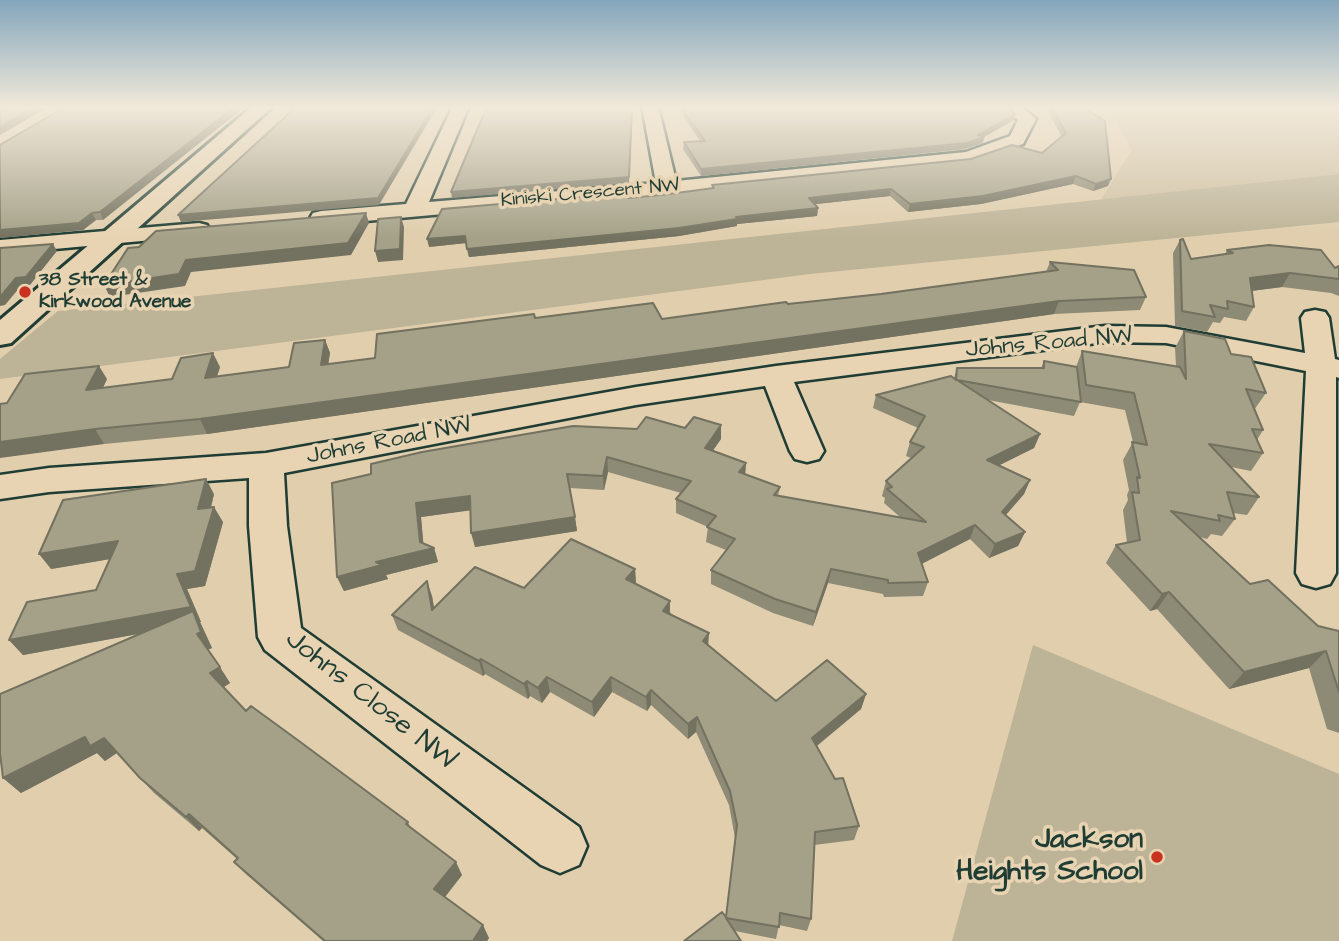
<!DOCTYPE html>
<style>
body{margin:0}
canvas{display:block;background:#e0cead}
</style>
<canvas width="1339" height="941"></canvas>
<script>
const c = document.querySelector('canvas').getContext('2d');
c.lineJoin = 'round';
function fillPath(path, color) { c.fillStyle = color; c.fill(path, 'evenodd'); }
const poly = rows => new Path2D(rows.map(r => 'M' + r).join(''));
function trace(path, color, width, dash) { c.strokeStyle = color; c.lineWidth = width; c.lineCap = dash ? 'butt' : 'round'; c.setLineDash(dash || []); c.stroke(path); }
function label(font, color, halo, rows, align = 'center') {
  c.font = font + ' "Architects Daughter",sans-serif'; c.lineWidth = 7; c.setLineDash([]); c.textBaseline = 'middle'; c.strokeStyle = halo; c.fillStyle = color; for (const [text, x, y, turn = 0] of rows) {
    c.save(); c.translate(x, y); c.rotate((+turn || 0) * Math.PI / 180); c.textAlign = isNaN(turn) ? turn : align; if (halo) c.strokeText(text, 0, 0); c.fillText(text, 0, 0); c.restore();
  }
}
fillPath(poly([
 [1100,106,1339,106,1339,174,1100,201,1132,150,1110,111]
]), '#cec0a2');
fillPath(poly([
 [1339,174,1339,222,810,274,0,379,0,359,58,311],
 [1033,645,1339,774,1339,941,952,941]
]), '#bdb397');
const street = poly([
 [453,106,469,106,429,202,656,183,642,106,658,106,676,181,966,152,1010,136,1018,120,1001,106,1020,106,1036,119,1023,144,969,163,667,194,321,225,313,223,310,218,313,213,321,211,406,204,453,106],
 [199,223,207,225,210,230,207,235,0,254,0,240,199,223],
 [1315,310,1325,312,1329,318,1335,359,1339,360,1339,378,1336,377,1336,573,1330,584,1316,588,1302,584,1296,573,1306,371,1166,343,1105,342,794,382,824,451,819,459,807,462,795,459,790,451,765,386,636,405,284,473,287,526,301,628,579,827,587,846,579,865,560,873,541,865,265,650,258,637,249,526,249,478,49,492,0,499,0,475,49,468,266,453,636,387,776,366,1105,326,1166,327,1305,353,1301,318,1305,312,1315,310]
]);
const secondary = poly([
 [253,106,273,106,11,343,0,345,0,320,253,106]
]);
trace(street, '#1f3d34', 5);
trace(secondary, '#1f3d34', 6);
fillPath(street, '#e8d4b2');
fillPath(secondary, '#e8d4b2');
fillPath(poly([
 [67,106,103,220,96,220,83,230,0,238,0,146],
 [679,106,1007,106,1015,114,1014,120,984,137,983,143,965,149,701,176,683,149,684,142,700,141,685,119],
 [1045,106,1081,106,1108,186,1093,191,1073,184,981,204,908,212,890,196,815,204,818,208,817,216,737,224,737,226,679,236,469,257,466,243,429,247,628,198,712,189,712,185,1042,153,1062,137],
 [1180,240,1191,259,1225,254,1227,250,1335,268,1339,266,1339,296,1331,293,1282,287,1252,291,1254,307,1246,321,1224,317,1220,323,1213,322,1207,332,1175,326,1173,253],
 [1050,262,1146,297,1140,310,1054,314,207,434,104,444,7,403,107,379,103,388,172,379,220,367,217,376,289,367,325,340,330,353,328,364,375,358,535,318,662,319,881,294,1046,272],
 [1184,331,1231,354,1266,393,1254,410,1263,430,1257,440,1263,453,1251,471,1231,467,1259,497,1247,515,1233,513,1235,519,1222,536,1211,534,1207,539,1200,537,1250,584,1318,626,1339,631,1339,733,1327,729,1309,668,1229,689,1157,609,1150,611,1106,563,1116,545,1127,543,1123,510,1128,500,1127,495,1129,490,1123,460,1133,442,1125,410,1080,402,1074,416,988,400,1040,434,1034,448,999,465,1030,480,1024,494,1006,515,1025,532,1018,546,989,558,970,539,922,564,928,582,923,596,884,597,883,594,828,583,813,626,773,613,711,584,711,570,726,550,706,542,708,527,676,513,676,499,681,493,608,472,604,490,570,488,577,531,475,547,470,510,421,517,423,543,434,548,438,562,386,575,388,579,344,591,337,577,332,483,721,439,713,450,746,463,745,474,780,487,778,496,900,517,884,503,885,498,882,496,886,481,911,458,906,456,910,442,918,428,873,408,876,395,954,378,957,368,1041,368,1044,361,1076,367,1082,351,1176,366,1175,348],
 [214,494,211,507,223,522,205,586,187,589,201,622,200,622,212,648,207,650,230,683,223,687,246,711,408,822,411,829,462,875,445,897,489,938,487,941,323,941,247,875,234,862,237,859,202,828,199,831,154,793,117,753,105,761,97,753,21,793,3,778,143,633,23,655,9,640,96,590,110,559,51,569],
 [635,569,636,584,776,701,866,694,861,709,817,746,859,826,854,840,814,845,811,919,807,931,779,925,776,939,735,931,726,917,735,838,729,805,696,732,688,739,651,705,647,711,612,692,594,717,550,692,542,703,530,696,528,699,485,674,483,676,398,630,392,615,432,596,434,608,524,588]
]), '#8d8a75');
fillPath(poly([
 [36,106,50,106,0,135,0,127],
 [236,106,246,106,103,220,100,212],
 [434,106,438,106,379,205,181,222,178,215],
 [633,106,629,183,452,198,451,192],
 [1015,114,1014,120,984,137,983,143,965,149,701,176,701,169,978,135],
 [1076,176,1073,184,981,204,908,212,910,204],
 [1111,179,1108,186,1093,191,1096,184],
 [891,189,890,196,808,205,809,198],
 [818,208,817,216,737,224,737,226,679,236,469,257,467,249,736,217],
 [92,213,96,220,83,230,0,238,0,230],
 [366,213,369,223,351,255,191,272,185,286,110,297,104,285,186,260],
 [401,217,404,227,403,260,378,262,375,251],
 [465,236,466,243,429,247,427,239],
 [53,244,57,251,30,285,21,286,5,305,0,306,0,297,16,278],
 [1290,273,1282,287,1242,292,1250,278],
 [1059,301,1054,314,207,434,200,419],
 [325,340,330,353,326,379,321,365],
 [213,353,220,367,212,391,205,378],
 [99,366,107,379,95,404,86,390],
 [721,425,721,439,705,462,705,448],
 [95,429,104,444,0,458,0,442],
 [1040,434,1034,448,982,474,987,460],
 [607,457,608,472,604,490,603,476],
 [746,463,745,477,739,472],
 [206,479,214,494,207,524,198,509],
 [1030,480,1024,494,996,526,1002,512],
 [470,496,473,510,421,517,424,550,434,548,438,562,386,575,388,579,344,591,337,577,420,542,416,503],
 [214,507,223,522,205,586,187,589,201,622,200,622,212,648,207,650,197,634,198,623,23,655,9,640,177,574],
 [575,517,577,531,475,547,471,533],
 [975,525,970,539,913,568,918,553],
 [1025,532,1018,546,989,558,995,544],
 [118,541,128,556,51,569,39,554],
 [635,569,636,584,626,579],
 [831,569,828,583,813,626,816,612],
 [427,581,432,596,437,625,432,610],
 [1169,592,1157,609,1150,611,1162,594],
 [670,601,670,616,663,611],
 [709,633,708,648,703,641],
 [1326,651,1309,668,1229,689,1244,672],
 [481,659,485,674,483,676,479,661],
 [220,667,230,683,221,689,210,673],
 [547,677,550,692,542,703,538,688],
 [611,677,612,692,594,717,592,702],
 [527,681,530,696,528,699,524,684],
 [651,690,651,705,647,711,646,697],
 [866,694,861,709,809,752,812,738],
 [697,717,696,732,688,739,688,724],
 [85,737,104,738,118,752,105,761,97,753,21,793,3,778],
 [189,814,202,828,199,831,186,817],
 [456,862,462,875,441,902,434,889],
 [483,925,489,938,487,941,473,941]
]), '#73715f');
const building = poly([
 [0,106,36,106,0,127,0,106],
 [67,106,236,106,100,212,92,213,79,223,0,230,0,145,67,106],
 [297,106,434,106,378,198,178,215,297,106],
 [489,106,632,106,629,177,451,192,482,118,489,106],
 [682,106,1007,106,1015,114,978,135,984,137,967,143,701,169,684,142,705,141,685,113,682,106],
 [1050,106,1081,106,1105,121,1111,179,1096,184,1076,176,983,196,910,204,891,189,835,195,809,198,818,208,736,217,737,219,679,228,467,249,465,236,427,239,442,209,628,193,628,198,661,195,714,188,712,185,971,159,1012,145,1042,153,1066,133,1050,106],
 [366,213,348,243,186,260,179,274,104,285,128,248,139,247,156,231,366,213],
 [401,217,400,249,375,251,378,219,401,217],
 [1183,239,1191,259,1233,253,1227,250,1269,245,1321,250,1335,268,1339,266,1339,279,1290,273,1250,278,1254,307,1227,301,1228,309,1210,305,1215,317,1182,311,1180,240,1183,239],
 [53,244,26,277,16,278,0,297,0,248,53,244],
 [1050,262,1134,270,1146,297,1059,301,200,419,95,429,0,442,0,404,7,403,25,374,99,366,86,390,172,379,181,358,213,353,205,378,289,367,294,343,325,340,321,365,375,358,377,334,534,314,535,318,653,303,662,319,786,302,788,304,881,294,1058,270,1050,262],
 [1184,331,1225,339,1231,354,1251,357,1266,393,1246,389,1263,430,1252,429,1263,453,1209,444,1259,497,1227,492,1235,519,1218,515,1220,521,1171,511,1250,584,1268,580,1318,626,1339,631,1339,692,1326,651,1244,672,1169,592,1162,594,1116,545,1140,540,1132,492,1139,493,1137,477,1140,478,1132,442,1147,445,1134,393,1086,385,1082,351,1180,367,1186,379,1184,331],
 [1044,361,1077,367,1081,402,957,380,1040,434,987,460,1030,480,1002,512,1025,532,995,544,975,525,918,553,928,582,888,583,888,580,831,569,816,612,775,599,711,570,735,539,707,527,716,516,676,499,691,481,607,457,603,476,567,474,575,517,471,533,470,496,416,503,420,542,434,548,376,562,382,565,337,577,332,483,371,474,371,464,422,452,573,426,637,429,646,417,685,428,694,417,721,425,705,448,746,463,739,472,780,487,774,495,926,522,887,489,892,487,886,481,924,447,910,442,925,416,876,395,951,376,956,380,957,368,1044,368,1044,361],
 [206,479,198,509,214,507,195,571,177,574,191,607,9,640,27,602,96,590,118,541,39,554,63,500,206,479],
 [571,539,635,569,626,579,670,601,663,611,709,633,703,641,776,701,827,660,866,694,812,738,835,779,843,778,859,826,815,832,811,919,780,913,779,927,726,918,741,941,684,941,722,912,726,917,737,825,730,791,697,717,688,724,651,690,646,697,611,677,592,702,547,677,538,688,527,681,524,684,481,659,479,661,392,615,427,581,432,610,475,567,524,588,571,539],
 [193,611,201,632,197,634,220,667,210,673,246,711,251,706,299,741,408,822,406,824,456,862,434,889,483,925,473,941,325,941,234,862,238,858,189,814,186,817,140,778,104,738,90,746,85,737,3,778,0,753,0,694,193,611]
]);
fillPath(building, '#a4a188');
trace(building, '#73715f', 2);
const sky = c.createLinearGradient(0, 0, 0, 238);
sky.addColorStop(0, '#84a6bc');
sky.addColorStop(0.45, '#f1e9da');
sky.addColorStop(1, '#f1e9da00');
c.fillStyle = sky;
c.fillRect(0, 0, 1339, 238);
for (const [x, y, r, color] of [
 [25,292,7,"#c8321e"],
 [1157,857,7,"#c8321e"]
]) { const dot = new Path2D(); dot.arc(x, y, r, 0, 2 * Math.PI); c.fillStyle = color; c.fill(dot); trace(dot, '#e8d4b2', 2.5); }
label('19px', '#1f3d34', '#e8d4b2', [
 ["Kiniski Crescent NW",590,194,-5]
]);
label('bold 19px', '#1f3d34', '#e8d4b2', [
 ["38 Street &",39,281],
 ["Kirkwood Avenue",39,303]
], 'left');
label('23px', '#1f3d34', '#e8d4b2', [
 ["Johns Road NW",1049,344,-5],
 ["Johns Road NW",389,442,-11]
]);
label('28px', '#1f3d34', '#e8d4b2', [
 ["Johns Close NW",370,701,38]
]);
label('bold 28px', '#1f3d34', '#e8d4b2', [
 ["Jackson",1143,841],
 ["Heights School",1143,873]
], 'right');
</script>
